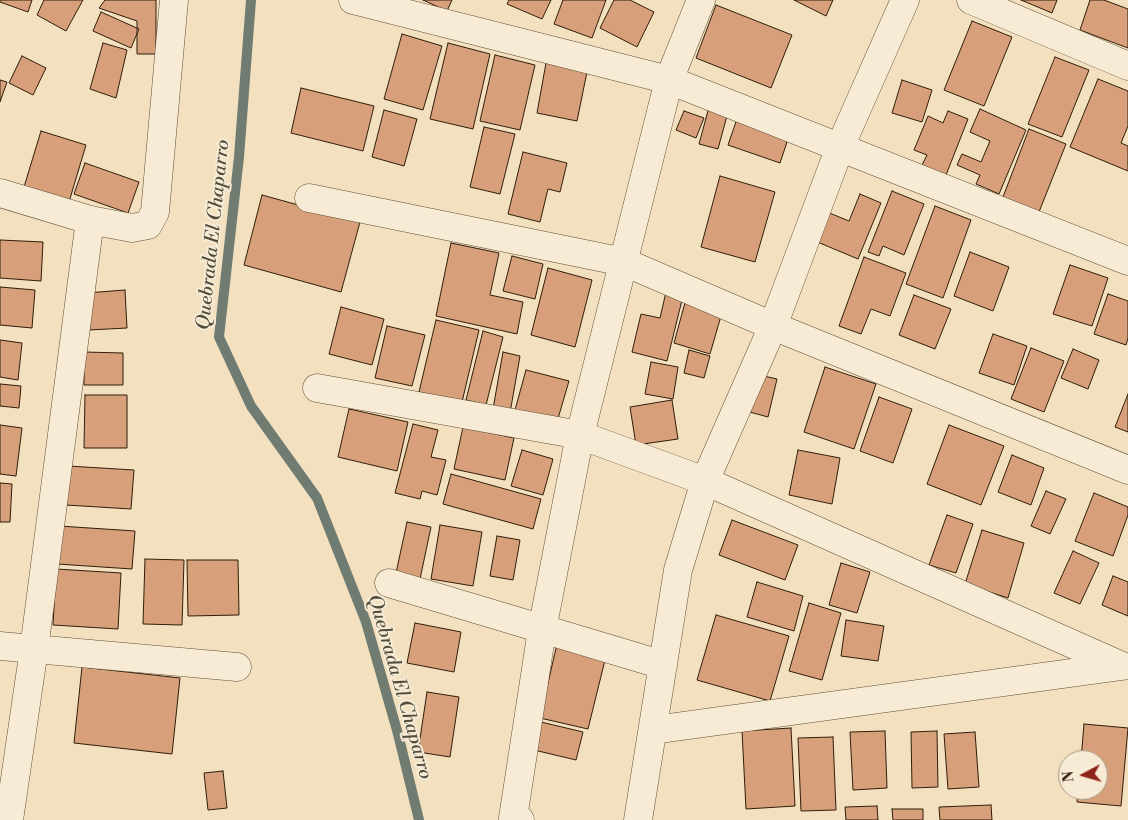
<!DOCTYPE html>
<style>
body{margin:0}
#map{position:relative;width:1128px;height:820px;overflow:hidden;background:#f2e0bf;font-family:"Libre Bodoni",serif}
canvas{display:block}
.north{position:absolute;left:1058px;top:750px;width:50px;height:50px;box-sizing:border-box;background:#f7ebd5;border:1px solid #a79984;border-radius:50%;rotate:264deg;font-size:14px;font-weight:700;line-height:20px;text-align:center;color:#2f1d0a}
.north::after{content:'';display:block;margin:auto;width:18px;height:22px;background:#8f2418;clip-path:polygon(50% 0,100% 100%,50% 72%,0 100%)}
</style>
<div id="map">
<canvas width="1128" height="820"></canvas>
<div class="north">N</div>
</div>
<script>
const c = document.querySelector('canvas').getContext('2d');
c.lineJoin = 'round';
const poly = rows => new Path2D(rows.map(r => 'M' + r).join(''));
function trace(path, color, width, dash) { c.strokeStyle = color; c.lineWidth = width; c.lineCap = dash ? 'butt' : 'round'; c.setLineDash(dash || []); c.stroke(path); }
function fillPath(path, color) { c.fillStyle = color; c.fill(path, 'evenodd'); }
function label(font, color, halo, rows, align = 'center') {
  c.font = font + ' "Libre Bodoni",serif'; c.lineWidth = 4; c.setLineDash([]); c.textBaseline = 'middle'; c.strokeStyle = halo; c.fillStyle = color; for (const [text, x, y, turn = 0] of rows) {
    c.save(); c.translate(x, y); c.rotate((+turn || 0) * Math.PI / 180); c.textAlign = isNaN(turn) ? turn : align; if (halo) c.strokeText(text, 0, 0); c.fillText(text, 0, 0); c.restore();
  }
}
trace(poly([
 [251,0,239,157,219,337,251,406,317,498,366,622,398,734,419,820]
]), '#707c72', 10);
const building = poly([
 [0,0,32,0,28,12,0,2,0,0],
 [44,0,83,0,66,31,37,15,44,0],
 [105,0,156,0,156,54,137,54,137,21,99,8,105,0],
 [423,0,452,0,447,11,423,0],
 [509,0,551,0,542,19,507,4,509,0],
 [563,0,606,0,592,38,554,24,563,0],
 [614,0,630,0,654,12,637,47,600,28,614,0],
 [794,0,833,0,826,16,794,0],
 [1021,0,1057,0,1052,13,1021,0],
 [1090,0,1104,0,1128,9,1128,48,1080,30,1090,0],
 [716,5,792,35,771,88,696,58,716,5],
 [101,12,139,29,131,48,93,31,101,12],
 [972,21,1012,37,984,106,944,90,972,21],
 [402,34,442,46,423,110,384,99,402,34],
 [103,43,127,50,116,98,90,89,103,43],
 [448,43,490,54,473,129,430,119,448,43],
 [495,55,535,65,520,130,480,121,495,55],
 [22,56,46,68,33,95,9,83,22,56],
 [1055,57,1089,70,1062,137,1028,124,1055,57],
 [546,63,587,72,577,121,537,113,546,63],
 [1098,79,1128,91,1128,126,1121,143,1128,146,1128,171,1070,147,1098,79],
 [0,80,7,82,0,102,0,80],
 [902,80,932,90,922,122,892,113,902,80],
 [301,88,374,106,363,151,291,133,301,88],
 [709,107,728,112,718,149,699,144,709,107],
 [980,109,1026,130,999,194,976,184,980,175,957,165,962,154,981,162,990,141,970,132,980,109],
 [384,110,417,119,404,166,372,157,384,110],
 [684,111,704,118,696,138,676,130,684,111],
 [948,111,968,119,946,175,922,165,927,155,914,150,928,116,943,123,948,111],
 [739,113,791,130,780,163,728,145,739,113],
 [484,127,515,134,500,194,470,187,484,127],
 [1029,129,1066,144,1039,212,1003,197,1029,129],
 [41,131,86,145,69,202,24,187,41,131],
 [523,152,567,163,560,192,548,189,540,222,508,214,523,152],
 [85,163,139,182,128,213,74,194,85,163],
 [720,176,775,192,755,262,701,247,720,176],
 [892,191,924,204,904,255,883,246,879,256,868,252,892,191],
 [860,194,881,203,858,259,815,241,827,212,849,221,860,194],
 [262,195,360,222,341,292,244,265,262,195],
 [935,206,971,220,943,298,906,284,935,206],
 [0,240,43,242,41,281,0,278,0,240],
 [451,243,499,253,490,295,523,302,517,334,436,316,451,243],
 [970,252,1009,267,993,311,954,296,970,252],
 [512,256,543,264,535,299,503,291,512,256],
 [864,257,906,273,890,316,871,309,861,334,839,326,864,257],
 [1070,265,1108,278,1092,326,1053,314,1070,265],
 [548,268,592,280,575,347,531,335,548,268],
 [0,287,35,290,32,328,0,325,0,287],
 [125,290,127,328,89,330,86,293,125,290],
 [666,292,683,296,667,361,632,352,641,314,660,318,666,292],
 [1108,294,1128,301,1128,338,1126,345,1094,334,1108,294],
 [914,295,951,309,935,349,899,335,914,295],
 [686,299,723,309,710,354,674,343,686,299],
 [341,307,384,319,372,365,329,354,341,307],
 [436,320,479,330,462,402,419,392,436,320],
 [387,326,425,335,412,386,375,378,387,326],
 [483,331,503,337,486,405,466,400,483,331],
 [993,334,1027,346,1014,385,979,373,993,334],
 [0,340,22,343,18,380,0,377,0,340],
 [1031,348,1064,361,1044,412,1011,399,1031,348],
 [1073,349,1099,360,1088,389,1061,378,1073,349],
 [689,350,710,356,704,378,684,373,689,350],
 [84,352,123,353,123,385,84,385,84,352],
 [503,352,520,356,510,413,493,409,503,352],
 [651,362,678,367,673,399,645,394,651,362],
 [825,367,876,384,854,449,804,432,825,367],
 [526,370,569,381,557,422,515,410,526,370],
 [755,374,777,379,768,417,746,411,755,374],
 [0,384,21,386,19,408,0,406,0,384],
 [1128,394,1128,432,1115,427,1128,394],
 [85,395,127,395,127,448,84,448,85,395],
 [879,397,912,409,893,463,860,451,879,397],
 [672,400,678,439,636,445,630,407,672,400],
 [349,409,408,422,397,471,338,457,349,409],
 [413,424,438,430,431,457,446,460,437,495,422,491,420,499,395,493,413,424],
 [0,425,22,428,16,476,0,474,0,425],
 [949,425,1004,446,981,505,927,484,949,425],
 [463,427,514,438,505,480,454,469,463,427],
 [522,450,553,459,543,495,511,486,522,450],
 [798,450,840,458,832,504,789,495,798,450],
 [1012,455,1044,468,1031,505,998,492,1012,455],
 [68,466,134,470,131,509,66,505,68,466],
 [451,474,541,499,533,529,443,504,451,474],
 [0,483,12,484,10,522,0,522,0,483],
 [1046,491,1066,499,1050,534,1031,526,1046,491],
 [1094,493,1128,507,1128,515,1113,556,1075,541,1094,493],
 [947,515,973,524,956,573,929,565,947,515],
 [732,520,798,545,785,580,719,555,732,520],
 [407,522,431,527,420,579,396,573,407,522],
 [440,525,482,532,473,586,431,579,440,525],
 [59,526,135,531,132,569,57,564,59,526],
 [982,530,1024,543,1008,598,965,584,982,530],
 [497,536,520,540,513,580,490,576,497,536],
 [1073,551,1099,563,1080,604,1054,593,1073,551],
 [145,559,184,560,182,625,143,624,145,559],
 [187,560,238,560,239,615,188,616,187,560],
 [841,563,870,572,857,613,829,605,841,563],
 [56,569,121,573,118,629,53,625,56,569],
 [1113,576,1128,582,1128,616,1102,605,1113,576],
 [757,582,803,596,794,631,747,617,757,582],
 [809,603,841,613,822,680,789,671,809,603],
 [716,615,789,636,770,701,697,680,716,615],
 [846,620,884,626,878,661,841,656,846,620],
 [415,623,461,632,454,672,407,663,415,623],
 [557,644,606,656,588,729,540,718,557,644],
 [82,667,180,678,172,754,74,743,82,667],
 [427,692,459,697,450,757,418,752,427,692],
 [541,722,583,732,576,760,534,750,541,722],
 [1084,724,1128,728,1121,806,1077,802,1078,790,1098,790,1098,760,1081,760,1084,724],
 [791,728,795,806,746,809,742,731,791,728],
 [885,731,887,788,853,790,850,732,885,731],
 [937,731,938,787,912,788,911,732,937,731],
 [975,732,979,787,948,789,944,734,975,732],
 [833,737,836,810,801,811,798,738,833,737],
 [223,771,227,808,208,810,204,773,223,771],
 [991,805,992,820,940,820,939,807,991,805],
 [877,806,878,820,846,820,845,807,877,806],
 [892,809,923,809,923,820,893,820,892,809]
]);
fillPath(building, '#d7a07a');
trace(building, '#2f1d0a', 1);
const minor = poly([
 [353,0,669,80,1128,261],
 [971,0,1128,66],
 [0,193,90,220,132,228,148,225,155,212,174,0],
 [309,198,624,262,773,326,1128,470],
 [317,388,580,435,705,481,1122,666],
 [389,583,663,665],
 [0,646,237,667],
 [653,730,1122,666],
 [9,820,34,649,90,220],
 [520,820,513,818,542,630,580,435,669,80,701,0],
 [638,820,678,570,705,481,773,326,840,147,905,0]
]);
trace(minor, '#604e37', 29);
trace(minor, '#f7ebd5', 28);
label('italic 19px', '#504d3e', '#f7ebd5', [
 ["Quebrada El Chaparro",214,235,-84],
 ["Quebrada El Chaparro",399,687,74]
]);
</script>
